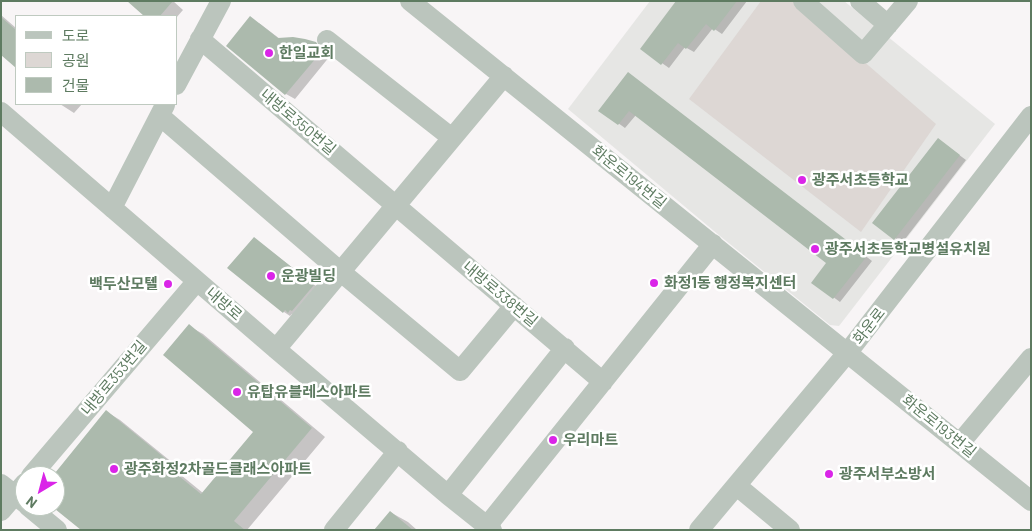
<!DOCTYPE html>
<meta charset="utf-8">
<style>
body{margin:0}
#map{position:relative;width:1032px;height:531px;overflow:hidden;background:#f8f5f6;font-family:Barlow,"Noto Sans KR",sans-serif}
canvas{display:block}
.frame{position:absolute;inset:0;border:2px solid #5e7b61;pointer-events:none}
.legend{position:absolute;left:15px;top:15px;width:162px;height:90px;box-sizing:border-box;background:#fff;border:1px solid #bfcac0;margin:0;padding:6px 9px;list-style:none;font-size:15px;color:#5e7b61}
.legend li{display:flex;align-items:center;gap:10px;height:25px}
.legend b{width:25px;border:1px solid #bfcac0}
.north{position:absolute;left:15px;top:466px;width:50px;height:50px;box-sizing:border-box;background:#fff;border:1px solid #bfcac0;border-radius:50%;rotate:217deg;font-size:14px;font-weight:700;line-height:20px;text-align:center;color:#5e7b61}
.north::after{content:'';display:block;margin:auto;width:18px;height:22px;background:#da25e8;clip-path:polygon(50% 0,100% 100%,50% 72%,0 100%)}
</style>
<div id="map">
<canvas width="1032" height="531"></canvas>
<div class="frame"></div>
<ul class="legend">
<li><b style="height:6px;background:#bbc5bd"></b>도로</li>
<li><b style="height:14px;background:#ddd7d4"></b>공원</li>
<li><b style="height:14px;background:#acbaad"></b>건물</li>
</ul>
<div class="north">N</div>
</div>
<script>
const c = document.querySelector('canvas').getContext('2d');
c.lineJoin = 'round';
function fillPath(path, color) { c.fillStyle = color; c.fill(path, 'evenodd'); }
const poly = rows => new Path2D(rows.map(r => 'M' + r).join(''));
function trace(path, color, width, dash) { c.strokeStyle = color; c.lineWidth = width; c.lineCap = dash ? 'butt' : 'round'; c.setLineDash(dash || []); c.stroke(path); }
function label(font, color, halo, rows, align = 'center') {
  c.font = font + ' Barlow,"Noto Sans KR",sans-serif'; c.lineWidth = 5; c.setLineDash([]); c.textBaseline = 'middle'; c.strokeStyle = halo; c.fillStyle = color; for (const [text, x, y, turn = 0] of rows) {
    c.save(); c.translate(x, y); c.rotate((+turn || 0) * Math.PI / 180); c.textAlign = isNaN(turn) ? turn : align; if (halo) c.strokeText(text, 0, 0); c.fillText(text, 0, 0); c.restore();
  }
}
fillPath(poly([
 [650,1,844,1,995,124,839,326,830,325,720,236,568,109]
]), '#e6e6e4');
fillPath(poly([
 [761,1,794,1,936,124,861,232,689,99]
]), '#ddd7d4');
fillPath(poly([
 [129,1,173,1,183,10,176,18,176,16,146,16],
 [678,1,747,1,722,34,713,28,694,52,685,47,669,68,642,49],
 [1,15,16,28,16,66,1,54],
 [259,23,280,39,315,44,325,49,330,56,295,99,286,94],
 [629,74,872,261,840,302,813,282,828,263,636,115,625,128,600,110],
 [60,104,82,104,74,113],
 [939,140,966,160,902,243,874,223],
 [254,238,320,289,296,316,292,314,290,316,284,312],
 [189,326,203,334,325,437,247,530,83,530,54,506,54,476,107,412,120,420,179,468,176,471,203,493,255,431],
 [390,512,408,522,417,530,376,530]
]), '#0003');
fillPath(poly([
 [127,1,173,1,160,16,144,16],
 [676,1,737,1,714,31,706,24,686,49,678,43,661,65,640,49],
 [250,16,278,38,293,37,305,39,316,42,322,51,285,95,226,46],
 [1,17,16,30,16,68,1,55],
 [628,72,867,256,833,299,811,283,826,263,629,111,618,125,598,111],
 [938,138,960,155,894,240,872,223],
 [254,237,314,285,292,311,290,310,288,313,285,310,283,313,227,268],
 [189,324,312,428,234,521,245,530,81,530,55,509,55,473,106,410,166,459,163,463,201,494,253,432,163,355],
 [390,511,413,530,374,530]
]), '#acbaad');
trace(poly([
 [410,1,1031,501],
 [803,1,863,54,908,1],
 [860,1,888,25],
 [200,39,603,382],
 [327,40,452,138],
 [176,85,221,1],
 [1,112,276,349,448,495,492,530],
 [160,116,341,272,460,371,514,306],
 [112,208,165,105],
 [276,349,504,76],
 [960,443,1031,358],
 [31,476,197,281],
 [1,484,25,503],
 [737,486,790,530],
 [448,495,565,348],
 [28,506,57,530],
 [1,511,25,483],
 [487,526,713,244],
 [334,530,398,451],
 [699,530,848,352,1031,116]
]), '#bbc5bd', 20);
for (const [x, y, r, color] of [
 [269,53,5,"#da25e8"],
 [802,180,5,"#da25e8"],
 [815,249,5,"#da25e8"],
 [271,276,5,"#da25e8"],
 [654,283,5,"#da25e8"],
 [168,284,5,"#da25e8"],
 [237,392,5,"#da25e8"],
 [553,440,5,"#da25e8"],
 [114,469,5,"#da25e8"],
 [829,474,5,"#da25e8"]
]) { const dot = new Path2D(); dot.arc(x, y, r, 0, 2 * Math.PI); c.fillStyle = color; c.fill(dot); trace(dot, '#fff', 2); }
label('bold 15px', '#5e7b61', '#fff', [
 ["한일교회",279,53],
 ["광주서초등학교",812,180],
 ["광주서초등학교병설유치원",825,249],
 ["운광빌딩",281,276],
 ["화정1동 행정복지센터",664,283],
 ["백두산모텔",158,284,"right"],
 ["유탑유블레스아파트",247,392],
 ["우리마트",563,440],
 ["광주화정2차골드클래스아파트",124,469],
 ["광주서부소방서",839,474]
], 'left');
label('15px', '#5e7b61', '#fff', [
 ["내방로350번길",298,122,40],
 ["화운로194번길",629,177,39],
 ["내방로338번길",500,294,40],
 ["내방로",224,304,41],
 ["화운로",869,326,-52],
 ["내방로353번길",114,378,-50],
 ["화운로193번길",939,426,39]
]);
</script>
